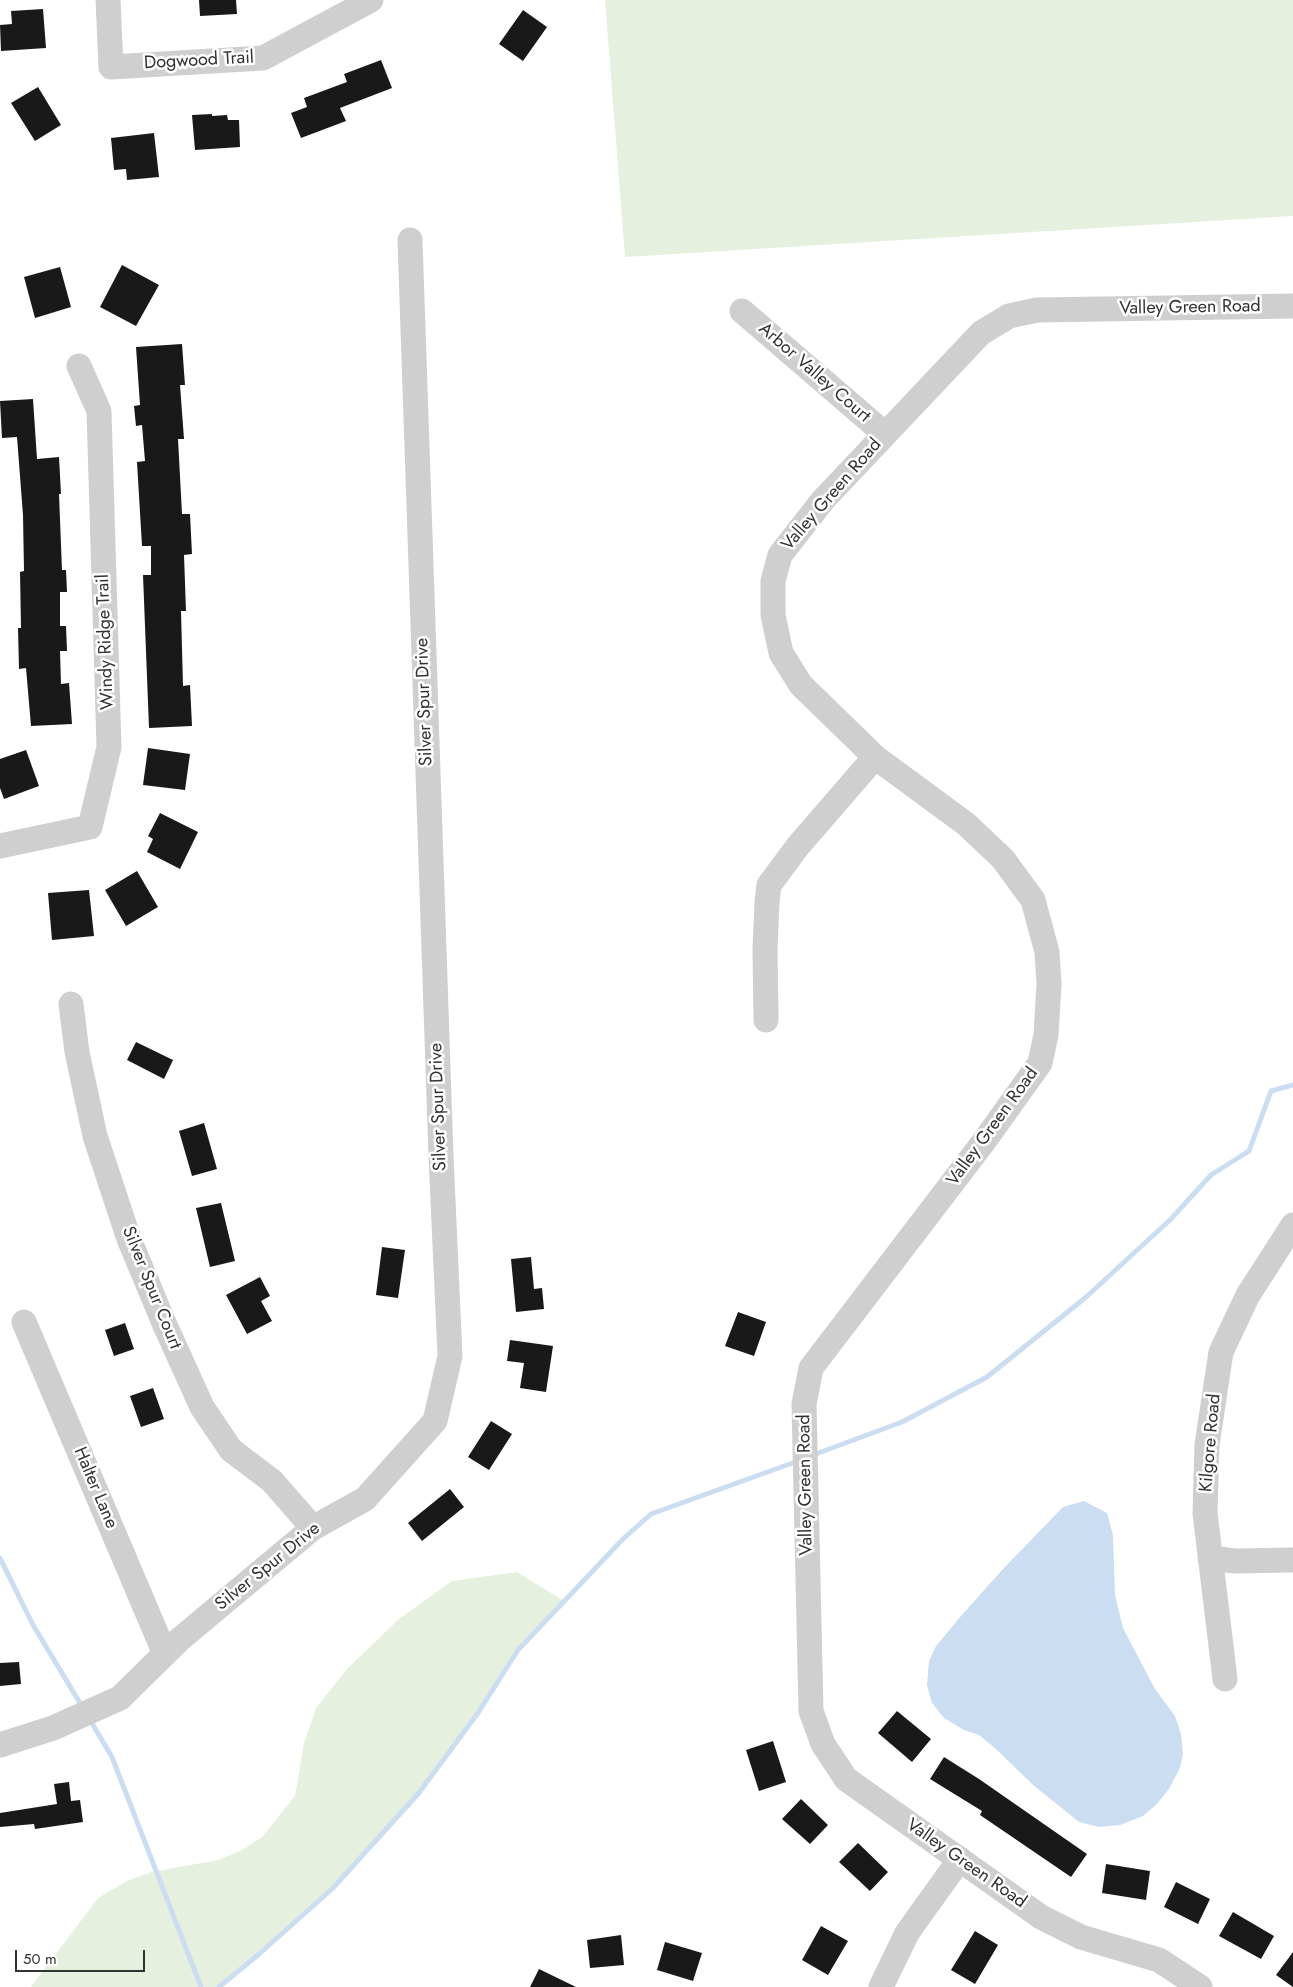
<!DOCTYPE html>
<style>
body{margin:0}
#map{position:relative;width:1293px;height:1987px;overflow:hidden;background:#fff;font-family:Jost,sans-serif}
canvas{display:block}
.scale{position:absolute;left:15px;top:1950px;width:130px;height:22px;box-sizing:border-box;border:2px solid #323232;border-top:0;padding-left:6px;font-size:15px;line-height:18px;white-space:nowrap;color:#323232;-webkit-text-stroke:4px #fff;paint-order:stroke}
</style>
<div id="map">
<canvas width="1293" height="1987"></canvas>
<div class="scale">50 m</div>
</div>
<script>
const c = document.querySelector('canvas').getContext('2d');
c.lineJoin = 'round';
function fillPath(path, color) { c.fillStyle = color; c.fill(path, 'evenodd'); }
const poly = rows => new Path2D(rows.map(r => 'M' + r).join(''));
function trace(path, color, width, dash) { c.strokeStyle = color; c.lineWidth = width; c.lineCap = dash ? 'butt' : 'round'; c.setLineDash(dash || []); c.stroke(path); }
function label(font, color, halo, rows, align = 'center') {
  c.font = font + ' Jost,sans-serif'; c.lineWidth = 5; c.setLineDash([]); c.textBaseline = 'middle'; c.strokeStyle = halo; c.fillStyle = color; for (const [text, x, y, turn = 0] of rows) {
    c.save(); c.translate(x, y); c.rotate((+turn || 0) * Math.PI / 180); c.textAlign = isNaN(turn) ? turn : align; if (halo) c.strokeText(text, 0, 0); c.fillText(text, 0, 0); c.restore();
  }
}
fillPath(poly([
 [605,0,1293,0,1293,216,625,257],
 [517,1572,564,1601,518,1650,478,1713,418,1794,332,1889,258,1955,219,1987,31,1987,98,1898,127,1881,152,1872,218,1860,242,1850,262,1837,295,1796,304,1743,316,1708,347,1669,399,1619,452,1581]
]), '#e6f0df');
fillPath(poly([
 [1084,1501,1107,1513,1113,1535,1115,1595,1123,1628,1155,1689,1175,1716,1181,1734,1183,1754,1180,1768,1169,1789,1156,1805,1143,1816,1120,1825,1099,1827,1079,1822,1033,1785,996,1749,979,1735,964,1730,944,1718,932,1703,927,1685,929,1661,936,1646,961,1616,1002,1570,1063,1507]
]), '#cbdef1');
trace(poly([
 [813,1455,902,1422,987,1377,1085,1298,1170,1220,1211,1175,1249,1151,1271,1091,1293,1085],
 [0,1558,33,1625,83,1708],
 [90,1720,112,1757,201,1987],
 [219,1987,258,1955,332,1889,418,1794,478,1713,518,1650,623,1539,651,1514,798,1461]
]), '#cbdef1', 5);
fillPath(poly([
 [199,0,236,0,237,14,200,16],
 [43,9,46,48,1,51,0,25,12,24,11,11],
 [523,10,547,27,523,61,499,44],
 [381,60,392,88,340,108,346,121,301,138,291,113,307,107,304,98,347,82,344,74],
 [38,87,61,125,35,141,11,103],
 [212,114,212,116,227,115,228,120,239,120,240,147,195,150,192,115],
 [154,133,159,177,127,180,126,169,114,170,111,138],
 [122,265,159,285,136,326,100,307],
 [60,267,71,307,35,318,24,277],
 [182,344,185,385,180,385,184,439,178,439,182,514,190,514,192,554,184,555,186,611,181,611,183,686,190,685,192,726,149,728,143,575,151,575,151,546,142,546,137,462,145,461,142,425,136,426,134,406,140,405,136,347],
 [33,399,37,459,59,457,61,494,59,494,62,570,66,570,67,592,60,592,60,626,66,626,67,651,60,651,61,684,69,683,72,724,31,726,26,668,19,669,18,628,21,628,20,572,24,571,23,515,17,437,2,438,0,401],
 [148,748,190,754,185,790,143,785],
 [26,750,39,786,4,799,0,788,0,759],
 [160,813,198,832,180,869,147,852,153,839,148,836],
 [137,871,158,907,126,926,105,890],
 [89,890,94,936,52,940,48,893],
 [136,1042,173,1060,164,1079,127,1060],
 [204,1123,217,1169,192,1176,179,1131],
 [221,1203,235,1261,210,1267,196,1208],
 [382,1247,405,1250,398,1298,376,1295],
 [531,1257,534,1289,542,1288,544,1309,516,1312,511,1259],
 [260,1277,270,1296,261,1301,272,1321,247,1334,226,1295],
 [738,1312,766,1322,754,1356,725,1346],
 [125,1323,134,1349,114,1356,105,1330],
 [510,1340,553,1346,546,1392,520,1388,524,1363,507,1361],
 [153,1388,164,1419,141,1427,130,1396],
 [491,1421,512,1434,489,1470,468,1457],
 [450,1489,464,1507,422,1541,408,1523],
 [19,1662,21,1684,0,1686,0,1663],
 [897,1711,931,1739,912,1762,878,1733],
 [773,1741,786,1782,759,1791,746,1750],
 [944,1757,979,1779,1087,1854,1071,1877,980,1815,982,1811,930,1779],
 [69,1782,71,1801,80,1800,83,1822,35,1829,34,1824,0,1827,0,1813,57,1804,54,1784],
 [801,1799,828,1825,810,1844,782,1819],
 [858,1843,888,1872,870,1891,839,1862],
 [1106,1864,1150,1871,1146,1900,1102,1893],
 [1176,1882,1210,1899,1198,1924,1164,1907],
 [1233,1912,1274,1936,1261,1959,1219,1936],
 [821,1926,848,1941,828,1975,802,1960],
 [975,1931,998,1945,975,1984,951,1970],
 [621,1935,624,1965,590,1968,587,1940],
 [665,1942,702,1953,693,1981,657,1970],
 [1293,1952,1293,1987,1276,1975],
 [539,1969,576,1987,530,1987]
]), '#191919');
trace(poly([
 [108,0,111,67,263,58,371,0],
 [742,311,885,434],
 [0,846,90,827,109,747,99,411,79,366],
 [71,1004,77,1052,95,1136,129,1239,164,1323,202,1407,231,1450,272,1481,313,1528],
 [766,1020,765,949,767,902,769,885,798,846,875,757],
 [24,1322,165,1654],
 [1210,1558,1235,1561,1293,1560],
 [1225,1679,1205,1513,1207,1445,1221,1352,1248,1295,1293,1225],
 [0,1745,53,1728,120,1698,179,1640,313,1528,365,1499,435,1421,450,1356,441,1156,410,240],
 [881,1987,907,1933,960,1859],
 [1200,1987,1159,1960,1081,1937,1041,1917,846,1779,823,1744,811,1711,804,1404,811,1368,985,1140,1040,1063,1046,1035,1049,984,1047,952,1033,900,1003,859,966,824,875,757,801,685,781,653,773,615,773,581,780,555,823,500,981,333,1009,316,1037,310,1293,306]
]), '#cfcfcf', 25);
label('18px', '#323232', '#fff', [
 ["Dogwood Trail",199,61,-3],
 ["Valley Green Road",1190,308,-1],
 ["Arbor Valley Court",814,373,41],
 ["Valley Green Road",832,495,-49],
 ["Windy Ridge Trail",106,642,-92],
 ["Silver Spur Drive",425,702,-92],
 ["Silver Spur Drive",439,1107,-92],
 ["Valley Green Road",993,1127,-54],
 ["Silver Spur Court",151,1288,68],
 ["Kilgore Road",1211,1443,-85],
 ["Valley Green Road",806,1485,-91],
 ["Halter Lane",95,1488,67],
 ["Silver Spur Drive",268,1567,-39],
 ["Valley Green Road",966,1864,35]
]);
</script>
